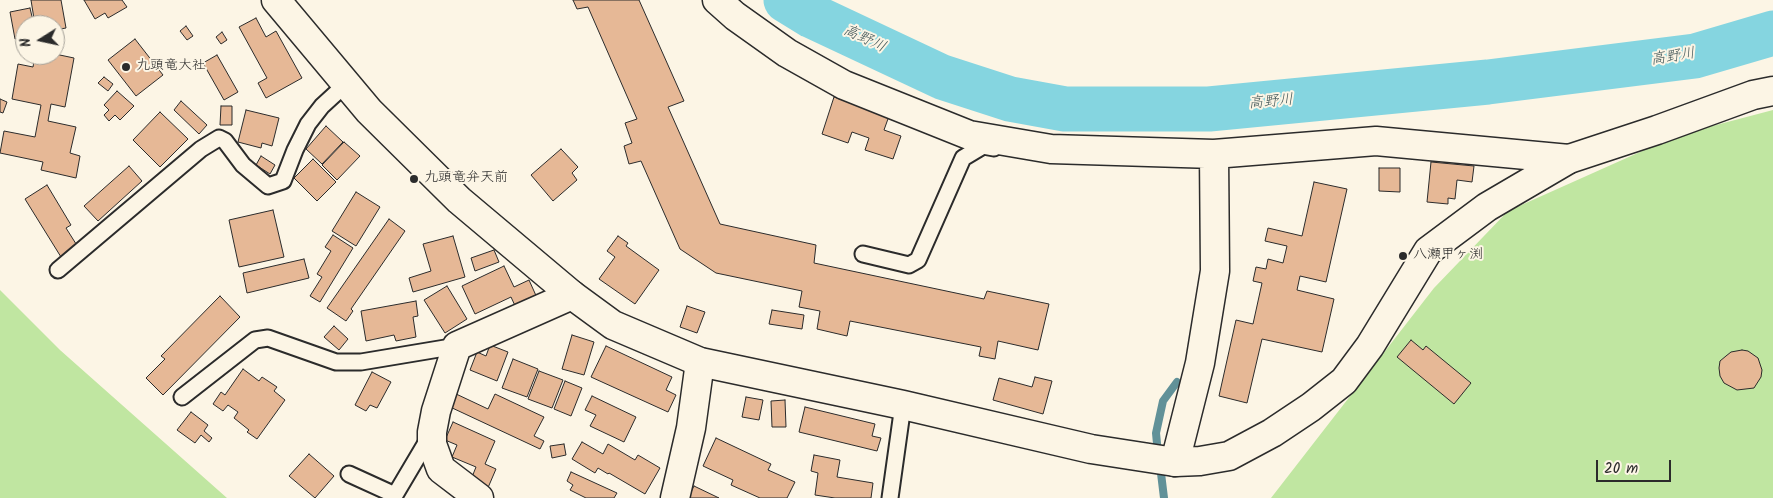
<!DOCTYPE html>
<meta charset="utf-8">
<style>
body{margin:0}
#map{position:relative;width:1773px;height:498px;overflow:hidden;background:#fcf5e5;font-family:Kalam,sans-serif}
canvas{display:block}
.north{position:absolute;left:15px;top:15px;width:50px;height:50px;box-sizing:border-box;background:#fcf5e5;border:1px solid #a8a49b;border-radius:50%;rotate:260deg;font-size:14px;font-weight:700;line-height:20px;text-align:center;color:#2b2b2b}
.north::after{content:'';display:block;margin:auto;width:18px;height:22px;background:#2b2b2b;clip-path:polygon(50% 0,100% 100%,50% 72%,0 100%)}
.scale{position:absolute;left:1596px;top:460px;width:75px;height:22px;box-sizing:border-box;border:2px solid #2b2b2b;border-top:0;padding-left:6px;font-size:15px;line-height:18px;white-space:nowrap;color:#2b2b2b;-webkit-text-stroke:4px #fcf5e5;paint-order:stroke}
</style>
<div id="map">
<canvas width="1773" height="498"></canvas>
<div class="north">N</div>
<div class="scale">20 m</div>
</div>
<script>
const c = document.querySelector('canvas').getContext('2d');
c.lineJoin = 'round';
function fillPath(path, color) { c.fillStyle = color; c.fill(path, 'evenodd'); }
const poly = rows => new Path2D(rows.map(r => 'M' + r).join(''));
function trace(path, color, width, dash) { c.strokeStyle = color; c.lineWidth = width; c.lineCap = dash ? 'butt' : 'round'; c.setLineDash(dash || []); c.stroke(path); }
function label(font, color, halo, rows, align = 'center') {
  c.font = font + ' Kalam,"Klee One",sans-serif'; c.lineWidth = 4; c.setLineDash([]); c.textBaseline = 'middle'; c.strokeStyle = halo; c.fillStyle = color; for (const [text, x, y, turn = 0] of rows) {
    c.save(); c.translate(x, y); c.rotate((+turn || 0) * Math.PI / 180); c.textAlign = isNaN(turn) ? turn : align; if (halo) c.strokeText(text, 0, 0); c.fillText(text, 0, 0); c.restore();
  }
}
fillPath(poly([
 [1773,110,1773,498,1271,498,1434,288,1508,211,1678,135],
 [0,290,60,350,227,498,0,498]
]), '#c0e6a1');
trace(poly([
 [1158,454,1156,433,1163,401,1177,382],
 [1160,465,1164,498]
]), '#619198', 8);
trace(poly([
 [786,0,812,16,942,77,1010,99,1065,109,1209,109,1488,82,1695,56,1773,33]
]), '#85d5e0', 45);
const building = poly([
 [31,0,61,0,66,28,55,30,55,25,35,25,31,0],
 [84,0,122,0,127,7,108,18,105,13,95,19,84,0],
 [573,0,639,0,684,101,668,107,720,224,816,245,814,263,984,299,987,291,1049,304,1038,350,998,341,995,359,979,356,981,347,850,321,847,336,817,329,820,311,799,307,802,291,716,273,680,249,641,161,629,164,624,146,632,143,625,123,637,119,588,7,577,9,573,0],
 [30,8,34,25,25,25,25,37,15,39,10,12,30,8],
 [256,18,266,37,276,31,302,78,266,98,258,83,267,78,239,27,256,18],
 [186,26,193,36,187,40,180,31,186,26],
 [222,32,227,40,221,44,216,37,222,32],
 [135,39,163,75,136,96,108,60,135,39],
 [55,54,74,58,65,107,51,104,48,121,76,127,70,153,80,156,76,178,41,170,43,162,0,153,4,131,35,137,41,105,12,99,18,64,33,67,35,55,55,54],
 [217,55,238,92,224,100,203,63,217,55],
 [104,77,113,84,108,91,98,83,104,77],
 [117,91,134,106,120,120,115,115,109,121,104,115,109,110,104,105,117,91],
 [834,97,889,116,884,130,901,136,893,159,865,150,869,138,852,132,848,143,822,134,834,97],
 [0,99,7,102,3,113,0,112,0,99],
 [181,101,207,125,199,134,174,110,181,101],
 [221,106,232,106,232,125,220,125,221,106],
 [246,110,279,118,272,146,262,143,261,148,238,142,246,110],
 [160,112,188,139,160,167,133,140,160,112],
 [326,126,343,142,322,164,306,149,326,126],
 [344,142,360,156,337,180,322,165,344,142],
 [561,149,578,167,572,173,577,180,553,201,531,175,561,149],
 [261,156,275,165,270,174,256,165,261,156],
 [313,159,336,182,317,201,294,178,313,159],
 [1431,162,1474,166,1472,182,1457,180,1455,199,1448,198,1448,204,1427,202,1431,162],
 [129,166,142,181,98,221,84,206,129,166],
 [1379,168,1400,168,1400,192,1379,191,1379,168],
 [1314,182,1347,189,1326,282,1300,276,1297,290,1334,299,1322,352,1262,339,1247,403,1219,396,1236,320,1253,324,1262,283,1253,281,1256,267,1266,269,1268,259,1283,263,1287,246,1265,241,1268,228,1302,236,1314,182],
 [47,185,71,225,66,228,78,247,61,257,25,199,47,185],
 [356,192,380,207,356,246,332,231,356,192],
 [273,210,284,257,239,267,229,220,273,210],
 [389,219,405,231,351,309,353,311,346,321,327,308,389,219],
 [333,235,353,248,320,302,310,296,322,277,317,274,331,251,325,247,333,235],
 [453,236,465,277,413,292,409,278,431,271,423,244,453,236],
 [618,236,628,243,626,246,659,270,635,304,599,279,615,257,607,251,618,236],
 [494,250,499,262,475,271,471,258,494,250],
 [304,259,309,278,247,293,243,273,304,259],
 [504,266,514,287,529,280,538,300,517,310,511,297,475,314,462,286,504,266],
 [447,286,467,319,445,333,424,300,447,286],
 [220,296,240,317,163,395,146,378,165,359,161,356,220,296],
 [416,301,418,316,413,317,416,337,396,341,394,335,366,341,361,311,416,301],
 [687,306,705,312,697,333,680,327,687,306],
 [772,310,804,315,802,329,769,324,772,310],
 [334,326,348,339,339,350,324,337,334,326],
 [572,335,594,342,584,375,562,369,572,335],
 [1411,340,1423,350,1426,346,1471,383,1454,404,1397,357,1411,340],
 [490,345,508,352,497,381,470,370,477,352,486,356,490,345],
 [606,346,672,377,666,390,676,395,668,412,591,377,606,346],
 [1742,350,1748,351,1758,358,1762,370,1761,377,1754,388,1737,390,1724,383,1720,376,1719,368,1720,361,1726,356,1731,352,1742,350],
 [513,359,538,369,527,397,502,388,513,359],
 [243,369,259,381,262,377,277,387,274,391,285,400,257,439,247,432,249,430,234,418,238,412,228,405,223,411,213,404,221,392,225,395,243,369],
 [539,371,563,380,552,408,528,399,539,371],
 [372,372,391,382,377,408,370,405,366,411,355,405,372,372],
 [1035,377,1052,381,1043,414,993,400,999,378,1032,387,1035,377],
 [565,381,582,388,571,416,554,409,565,381],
 [454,393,488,409,495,394,544,417,534,436,544,441,540,449,448,406,454,393],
 [592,396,636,417,624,442,590,426,596,415,585,410,592,396],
 [746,397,763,400,759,420,742,417,746,397],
 [785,400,786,427,772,427,771,401,785,400],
 [805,407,875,424,872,436,881,438,877,451,799,432,805,407],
 [191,412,208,425,204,431,212,438,209,442,201,435,195,443,177,430,191,412],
 [453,422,495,441,485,464,496,469,487,490,470,482,476,467,452,457,457,445,445,440,453,422],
 [716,438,771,464,768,470,795,482,787,498,760,498,731,485,733,480,703,466,716,438],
 [582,442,603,454,608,444,635,460,638,455,660,468,645,494,609,473,608,474,598,468,595,473,572,459,582,442],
 [564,444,566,455,552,458,550,446,564,444],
 [309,454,334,476,315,498,289,476,309,454],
 [814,455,840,460,837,477,873,483,871,498,835,498,815,495,818,473,811,471,814,455],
 [571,472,617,493,614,498,586,498,570,490,573,485,567,481,571,472],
 [694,486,719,498,688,498,694,486]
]);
fillPath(building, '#e6b896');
trace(building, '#2b2b2b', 1);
const lane = poly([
 [863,254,909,265,918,260,963,158,983,146,994,148],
 [58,270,201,149,219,138,225,141,243,165,268,186,283,181,295,150,308,124,322,106,346,84],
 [182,397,255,340,268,338,336,362,361,362,457,346],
 [349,474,395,495,430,436],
 [890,498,903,405]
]);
const street = poly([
 [717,0,735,16,787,53,844,85,969,135,1051,149,1214,154,1376,141,1569,159],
 [1175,462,1200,363,1215,271,1214,154],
 [479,498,441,469,432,444,432,432,436,411,457,346,572,295],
 [675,498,691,428,700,362]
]);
const secondary = poly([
 [276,0,369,111,459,200,572,295,613,325,700,362,903,405,1091,449,1175,462,1200,461,1229,456,1272,433,1311,407,1344,381,1370,346,1428,251,1487,207,1569,159,1657,130,1753,95,1773,91]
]);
trace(lane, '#2b2b2b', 19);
trace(street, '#2b2b2b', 31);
trace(secondary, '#2b2b2b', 31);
trace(lane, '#fcf5e5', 15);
trace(street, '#fcf5e5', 28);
trace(secondary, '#fcf5e5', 28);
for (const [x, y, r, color] of [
 [126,67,5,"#2b2b2b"],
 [414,179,5,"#2b2b2b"],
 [1403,256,5,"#2b2b2b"]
]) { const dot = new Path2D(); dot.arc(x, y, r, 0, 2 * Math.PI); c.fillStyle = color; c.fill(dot); trace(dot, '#fcf5e5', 2); }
label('14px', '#2b2b2b', '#fcf5e5', [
 ["九頭竜大社",136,67],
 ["九頭竜弁天前",424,179],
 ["八瀬甲ヶ渕",1413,256]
], 'left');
label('italic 15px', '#425658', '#fcf5e5', [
 ["高野川",864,40,25],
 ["高野川",1673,58,-9],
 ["高野川",1271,103,-5]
]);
</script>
